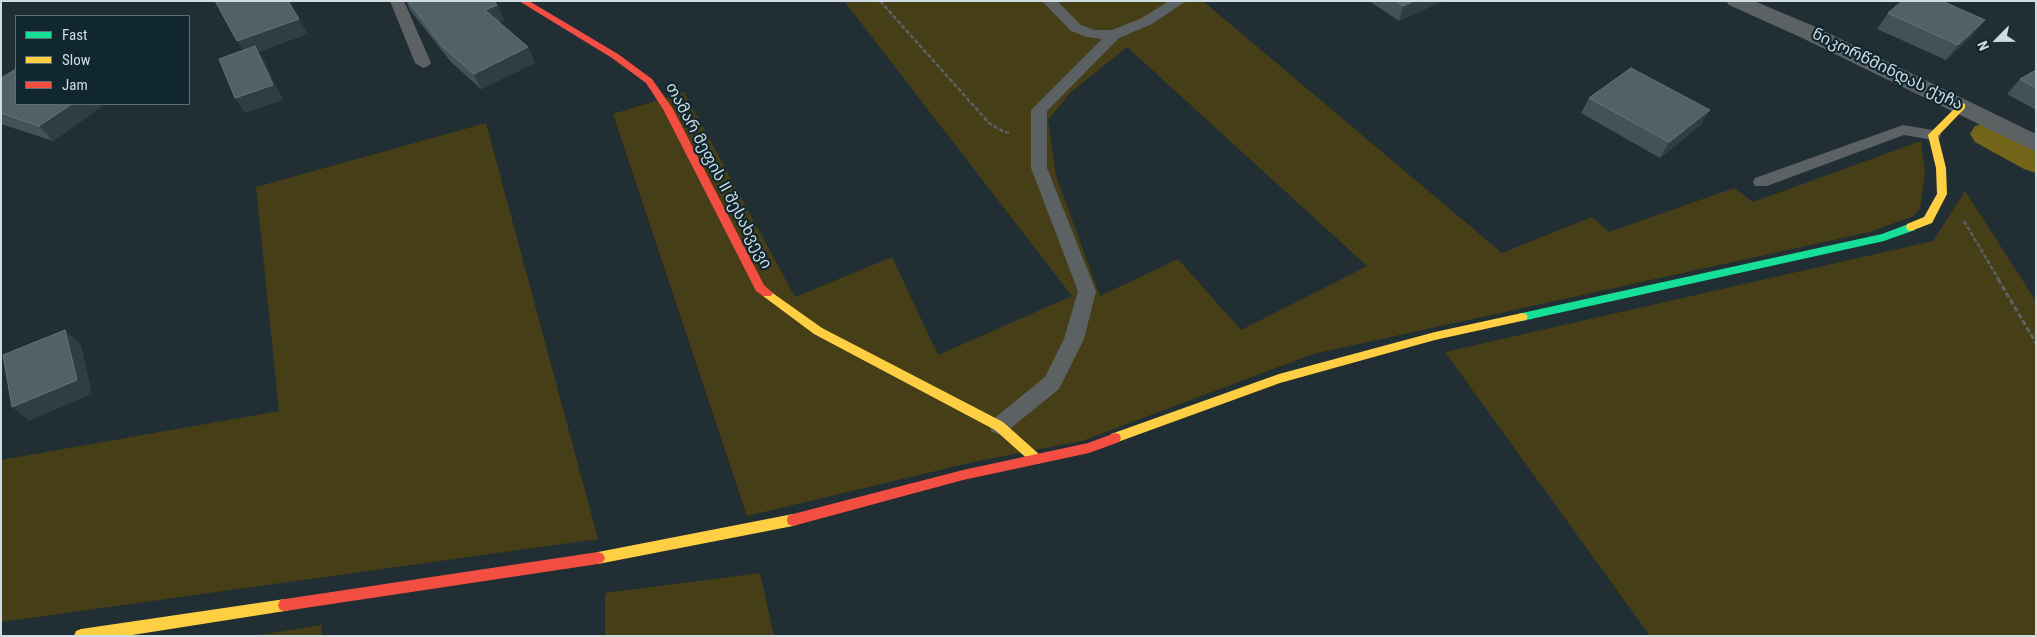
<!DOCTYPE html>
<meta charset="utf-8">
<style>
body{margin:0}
#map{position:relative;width:2037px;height:637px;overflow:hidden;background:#212e33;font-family:"Roboto Condensed",sans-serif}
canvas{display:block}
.frame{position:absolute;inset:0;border:2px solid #cfdce2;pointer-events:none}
.legend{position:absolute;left:15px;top:15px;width:175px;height:90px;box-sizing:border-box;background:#102730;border:1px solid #5c6f77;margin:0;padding:6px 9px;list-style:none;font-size:15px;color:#cfdce2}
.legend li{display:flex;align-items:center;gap:10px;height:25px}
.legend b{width:25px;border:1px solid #5c6f77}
.north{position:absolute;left:1972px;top:15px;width:50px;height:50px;-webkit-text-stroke:4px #102730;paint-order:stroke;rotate:247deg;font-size:14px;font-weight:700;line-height:20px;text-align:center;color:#cfdce2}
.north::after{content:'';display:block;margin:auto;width:18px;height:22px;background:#cfdce2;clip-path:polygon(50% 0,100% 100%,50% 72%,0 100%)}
</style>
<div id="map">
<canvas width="2037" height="637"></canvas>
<div class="frame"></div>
<ul class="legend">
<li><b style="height:6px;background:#16e098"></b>Fast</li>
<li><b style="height:6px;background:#ffcf43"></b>Slow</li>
<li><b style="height:6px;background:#f24e42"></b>Jam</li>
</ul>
<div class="north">N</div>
</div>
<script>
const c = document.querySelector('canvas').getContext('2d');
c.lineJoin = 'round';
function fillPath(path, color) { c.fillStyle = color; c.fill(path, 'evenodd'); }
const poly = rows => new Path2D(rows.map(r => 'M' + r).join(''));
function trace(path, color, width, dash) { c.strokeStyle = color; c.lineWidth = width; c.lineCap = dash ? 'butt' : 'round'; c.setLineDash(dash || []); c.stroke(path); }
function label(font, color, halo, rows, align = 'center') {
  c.font = font + ' "Roboto Condensed","Noto Sans Georgian",sans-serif'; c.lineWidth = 4.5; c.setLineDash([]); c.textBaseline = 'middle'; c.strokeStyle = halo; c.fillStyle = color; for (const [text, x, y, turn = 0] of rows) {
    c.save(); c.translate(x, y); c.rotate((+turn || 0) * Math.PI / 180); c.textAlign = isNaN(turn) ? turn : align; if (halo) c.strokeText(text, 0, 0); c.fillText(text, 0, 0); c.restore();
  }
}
fillPath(poly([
 [844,1,1203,1,1502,253,1592,217,1609,232,1734,188,1753,202,1921,141,1925,174,1920,208,1914,216,1870,232,1313,354,1082,441,978,461,747,516,613,114,684,92,795,297,892,257,938,355,1072,296],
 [1127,47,1367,266,1241,330,1178,259,1100,296,1056,176,1048,120,1071,92],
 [1979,122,2036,152,2036,170,2023,165,1975,132],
 [486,123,598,539,1,622,1,460,279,411,256,187],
 [1965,191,2036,301,2036,636,1650,636,1445,352,1933,241],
 [760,573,774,636,605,636,605,593],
 [322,625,321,636,253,636]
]), '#453e16');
fillPath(poly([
 [1987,123,1999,126,2036,146,2036,173,2024,169,1975,142,1970,134,1975,126,1987,123]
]), '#74641a');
trace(poly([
 [880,1,989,123,1004,132,1011,133],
 [1964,221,1999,280]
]), '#5b6164', 2.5, [4.5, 2]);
trace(poly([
 [1998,279,2036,343]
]), '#5b6164', 3, [5.5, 2.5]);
fillPath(poly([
 [390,1,404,1,431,63,428,66,423,68,415,63,390,1],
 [1042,1,1057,1,1081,25,1094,30,1112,30,1142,18,1169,1,1186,1,1152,24,1119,38,1047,111,1047,168,1096,291,1084,339,1059,389,1006,432,999,434,992,432,989,426,992,420,1045,377,1064,339,1078,291,1031,168,1031,110,1102,39,1087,37,1071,31,1042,1],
 [1903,125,1939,131,1941,135,1939,139,1933,140,1904,135,1767,186,1755,186,1753,182,1755,178,1903,125]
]), '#5c6163');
fillPath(poly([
 [1726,1,1754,1,1816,27,2036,134,2036,152,1800,37,1729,5,1726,1]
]), '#5c6163');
fillPath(poly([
 [1911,223,1915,224,1916,227,1915,230,1884,241,1522,321,1518,320,1516,317,1518,314,1522,313,1882,234,1911,223]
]), '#16e098');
fillPath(poly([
 [1962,103,1965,104,1965,108,1938,136,1946,168,1947,194,1932,223,1911,231,1907,230,1906,227,1907,224,1924,217,1937,194,1936,168,1928,135,1959,104,1962,103],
 [767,289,822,328,1003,422,1040,455,1042,459,1040,463,1036,464,1032,463,995,430,814,334,763,296,761,293,763,290,767,289],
 [1522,313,1526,314,1528,317,1526,320,1435,340,1280,383,1115,443,1111,442,1109,438,1111,434,1279,374,1435,332,1522,313],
 [793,514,798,516,799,520,798,524,793,526,598,564,593,562,591,558,593,554,598,552,793,514],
 [285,599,290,600,292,605,290,610,285,611,126,636,74,636,76,631,81,629,285,599]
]), '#ffcf43');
fillPath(poly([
 [519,1,529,1,618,54,652,79,673,109,764,285,773,293,771,296,763,296,756,291,663,109,646,83,612,58,519,1],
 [1115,433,1119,434,1121,438,1119,442,1089,453,963,480,793,526,788,524,787,520,788,516,793,514,963,470,1088,443,1115,433],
 [598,552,603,554,605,558,603,562,598,564,285,611,280,610,278,605,280,600,285,599,598,552]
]), '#f24e42');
fillPath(poly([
 [406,1,494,1,497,5,504,20,499,22,528,47,535,63,481,89,451,62,410,10],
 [1369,1,1443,1,1399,21],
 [1888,13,1973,35,1946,60,1877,29],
 [2036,70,2036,110,2007,94,2020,79],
 [1,78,16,104,99,104,101,107,53,141,1,124],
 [1589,98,1701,125,1660,158,1581,113]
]), '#415259');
fillPath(poly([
 [1414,1,1443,1,1399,21,1403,6],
 [497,5,504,20,491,25,485,10],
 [299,19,308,34,259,52,265,62,283,100,245,113,235,98,247,56,237,41],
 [1985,20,1973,35,1946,60,1958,45],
 [528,47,535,63,481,89,474,74],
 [72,104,99,104,101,107,53,141,39,126],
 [1710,110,1701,125,1660,158,1669,142],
 [65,330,81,345,92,394,29,421,12,407]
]), '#2e3e44');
const building = poly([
 [215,1,288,1,299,19,237,41,215,1],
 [408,1,494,1,497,5,485,10,528,47,474,74,443,47,408,1],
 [1396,1,1414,1,1403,6,1396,1],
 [1902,1,1942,1,1985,20,1958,45,1888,13,1902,1],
 [255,46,273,85,235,98,219,59,255,46],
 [1631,68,1710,110,1669,142,1589,98,1631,68],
 [16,69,16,104,72,104,39,126,1,113,1,78,16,69],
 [2036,70,2036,88,2020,79,2036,70],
 [65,330,77,380,12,407,3,355,65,330]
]);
fillPath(building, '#506168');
trace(building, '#64747b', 1);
label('16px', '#cfdce2', '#102730', [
 ["ნიკორწმინდას ქუჩა",1887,70,26],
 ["თამარ მეფის II შესახვევი",718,176,62]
]);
</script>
